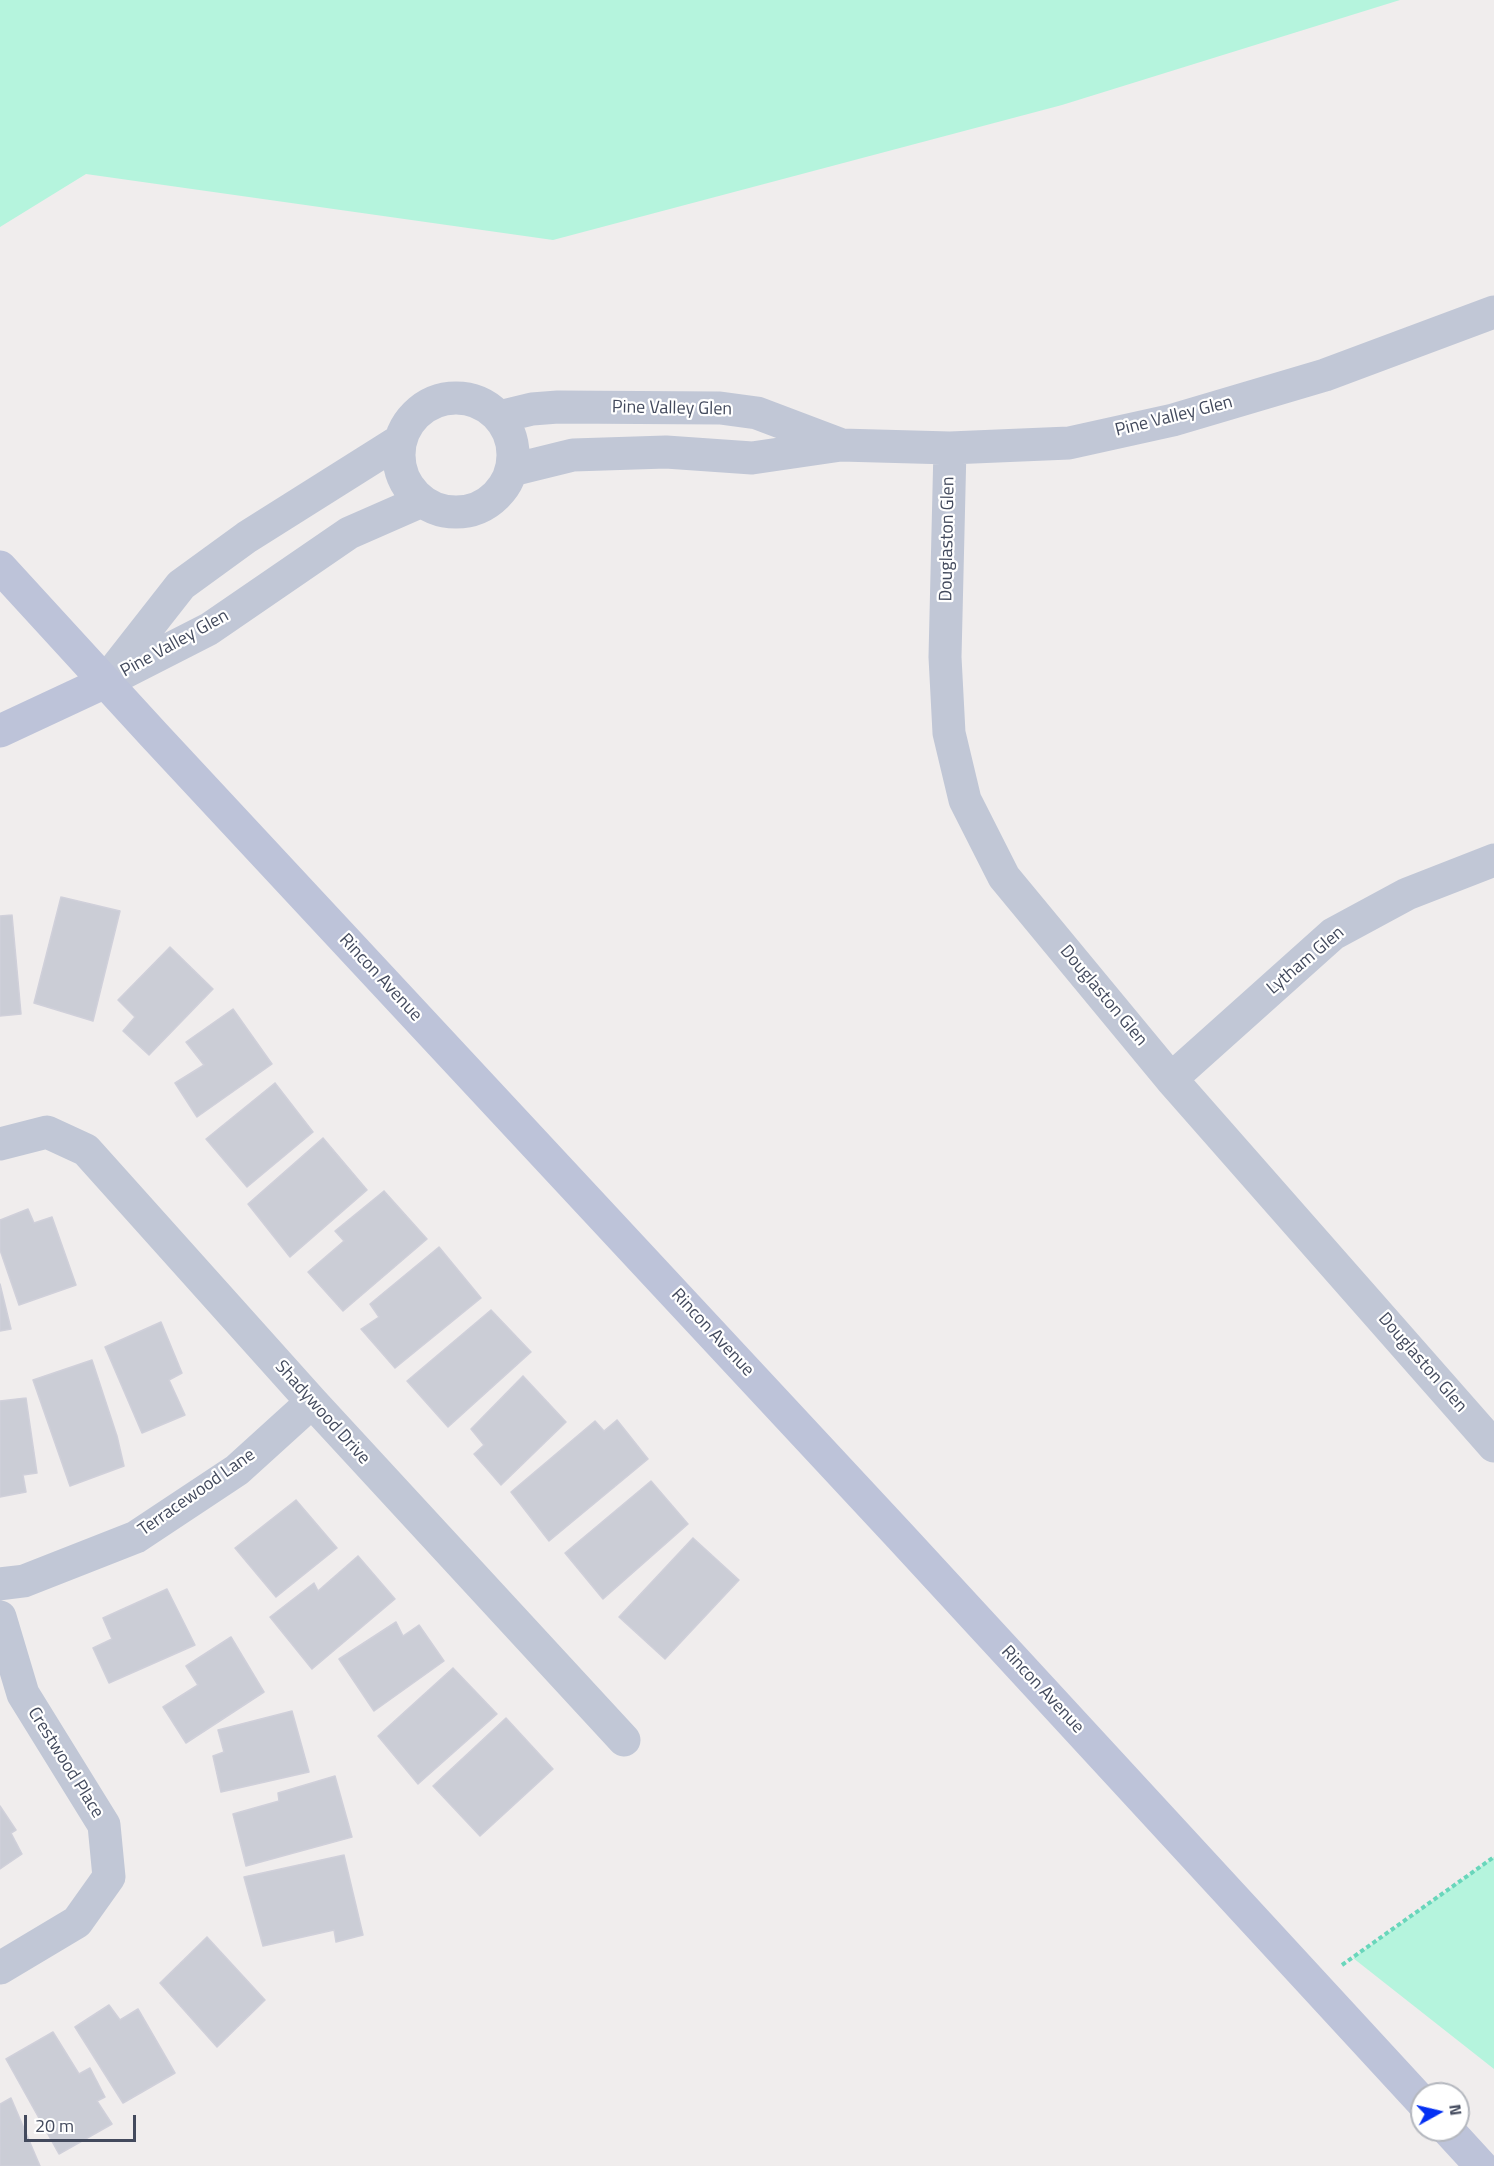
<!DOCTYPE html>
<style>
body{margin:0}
#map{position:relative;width:1494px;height:2166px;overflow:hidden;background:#f0eded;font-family:"Titillium Web",sans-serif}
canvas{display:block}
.north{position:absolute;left:1410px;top:2082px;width:60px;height:60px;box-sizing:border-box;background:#fff;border:2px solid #b4b7be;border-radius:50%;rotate:82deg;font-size:16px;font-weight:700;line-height:24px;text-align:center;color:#434a5d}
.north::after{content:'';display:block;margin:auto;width:21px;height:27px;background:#0430f3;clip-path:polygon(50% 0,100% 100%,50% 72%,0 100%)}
.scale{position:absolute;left:24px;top:2115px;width:112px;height:27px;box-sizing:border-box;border:3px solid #434a5d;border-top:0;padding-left:8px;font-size:18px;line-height:21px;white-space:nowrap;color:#434a5d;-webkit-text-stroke:4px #fff;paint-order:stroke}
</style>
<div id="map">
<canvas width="1494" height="2166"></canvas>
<div class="north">N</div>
<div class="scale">20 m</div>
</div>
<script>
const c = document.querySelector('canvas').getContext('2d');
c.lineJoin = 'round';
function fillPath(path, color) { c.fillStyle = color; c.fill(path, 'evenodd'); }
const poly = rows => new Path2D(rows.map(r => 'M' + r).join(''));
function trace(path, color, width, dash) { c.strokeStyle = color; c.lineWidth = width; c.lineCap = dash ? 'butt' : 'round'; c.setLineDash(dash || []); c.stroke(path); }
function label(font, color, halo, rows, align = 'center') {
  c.font = font + ' "Titillium Web",sans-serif'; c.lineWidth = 4.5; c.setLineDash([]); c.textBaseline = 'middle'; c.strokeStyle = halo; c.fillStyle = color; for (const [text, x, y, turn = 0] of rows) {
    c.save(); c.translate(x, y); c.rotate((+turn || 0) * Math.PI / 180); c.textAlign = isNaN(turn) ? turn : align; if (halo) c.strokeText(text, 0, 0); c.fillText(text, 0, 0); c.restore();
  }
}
fillPath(poly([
 [0,0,1400,0,1062,105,553,240,86,174,0,227],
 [1494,1857,1494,2069,1353,1958]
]), '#b5f4dd');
const building = poly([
 [61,897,120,911,93,1021,34,1003,61,897],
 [12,915,21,1014,0,1016,0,916,12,915],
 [170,947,213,989,149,1055,123,1031,135,1017,118,1000,170,947],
 [233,1009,272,1064,197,1117,175,1083,204,1065,186,1042,233,1009],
 [275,1083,313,1132,247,1187,206,1139,275,1083],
 [323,1138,367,1190,290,1257,248,1204,323,1138],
 [384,1191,427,1239,343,1311,308,1272,344,1241,335,1231,384,1191],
 [28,1209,34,1223,52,1217,76,1285,19,1305,0,1250,0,1220,28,1209],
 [439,1247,481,1298,395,1368,361,1329,379,1317,370,1304,439,1247],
 [0,1284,11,1329,0,1331,0,1284],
 [491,1310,531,1352,448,1427,407,1381,491,1310],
 [161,1322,182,1373,169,1380,185,1415,142,1433,105,1347,161,1322],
 [92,1360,117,1436,124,1466,70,1486,33,1380,92,1360],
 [523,1376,566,1422,501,1485,474,1454,484,1445,471,1429,523,1376],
 [26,1398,37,1473,23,1475,26,1492,0,1497,0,1401,26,1398],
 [617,1420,648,1459,549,1541,511,1492,595,1421,604,1431,617,1420],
 [651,1481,688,1524,603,1599,565,1553,651,1481],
 [296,1500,337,1548,276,1597,235,1548,296,1500],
 [693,1538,739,1580,665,1659,619,1617,693,1538],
 [358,1556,395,1599,312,1669,270,1617,314,1583,318,1591,358,1556],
 [167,1589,195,1645,109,1683,93,1648,112,1639,103,1618,167,1589],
 [396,1622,403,1636,419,1625,444,1661,374,1711,339,1659,396,1622],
 [231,1637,264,1692,186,1743,163,1707,198,1685,186,1666,231,1637],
 [453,1668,497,1714,418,1784,378,1736,453,1668],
 [292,1711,309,1772,221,1792,213,1756,224,1752,218,1730,292,1711],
 [506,1718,553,1769,480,1836,433,1786,506,1718],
 [335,1776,352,1837,246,1866,233,1814,279,1801,278,1793,335,1776],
 [0,1806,16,1830,11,1833,22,1854,0,1869,0,1806],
 [344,1855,363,1935,336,1942,334,1930,263,1946,244,1877,344,1855],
 [207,1937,265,2000,217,2047,160,1983,207,1937],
 [109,2005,120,2020,138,2009,175,2073,123,2103,75,2027,109,2005],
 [53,2032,79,2074,90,2068,105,2097,97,2101,112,2124,59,2154,6,2059,53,2032],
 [11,2098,40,2166,0,2166,0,2104,11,2098]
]);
fillPath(building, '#cbcdd6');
trace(building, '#d0d0da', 1.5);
trace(poly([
 [1342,1965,1494,1857]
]), '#69d6bb', 4, [4.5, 3]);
trace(poly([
 '399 455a57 57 0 1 1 114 0a57 57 0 1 1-114 0Z',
 [499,417,532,409,558,407,720,408,757,413,839,444],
 [950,448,945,657,949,733,965,800,1004,877,1171,1079,1494,1446],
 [512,470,573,455,666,452,752,458,841,445,950,448,1069,443,1173,420,1325,375,1494,312],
 [115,677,209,629,349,533,422,501],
 [105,682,181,585,247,537,401,440],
 [1171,1079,1333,934,1407,894,1494,860],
 [0,1144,47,1132,86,1150,312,1402,624,1740],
 [0,1584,24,1581,136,1537,237,1470,312,1402],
 [0,1617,23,1694,104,1825,109,1877,77,1922,0,1968]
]), '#c1c7d6', 33);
trace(poly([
 [0,567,154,735,900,1536,1422,2102],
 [0,731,105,682],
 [1448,2130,1481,2166]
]), '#bdc3d9', 33);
label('18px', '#434a5d', '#fff', [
 ["Pine Valley Glen",672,409,1],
 ["Pine Valley Glen",1174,417,-14],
 ["Douglaston Glen",948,539,-89],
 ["Pine Valley Glen",175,644,-29],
 ["Lytham Glen",1306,961,-40],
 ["Rincon Avenue",380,978,47],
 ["Douglaston Glen",1103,996,50],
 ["Rincon Avenue",712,1333,47],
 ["Douglaston Glen",1422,1363,49],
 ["Shadywood Drive",322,1413,48],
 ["Terracewood Lane",197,1493,-35],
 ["Rincon Avenue",1042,1690,47],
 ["Crestwood Place",65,1763,58]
]);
</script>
